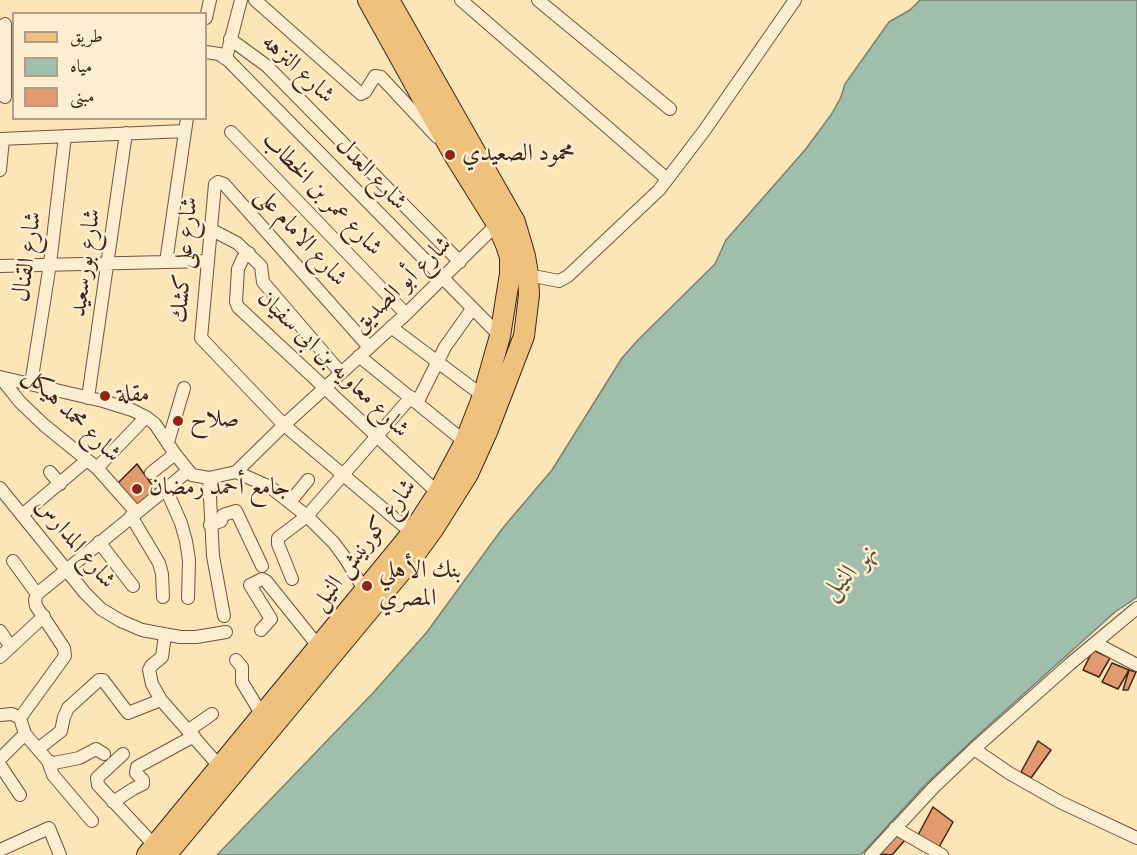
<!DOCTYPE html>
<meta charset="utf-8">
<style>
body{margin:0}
#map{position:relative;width:1137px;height:855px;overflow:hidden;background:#fce5b7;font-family:"IM FELL DW Pica",Amiri,serif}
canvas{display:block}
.legend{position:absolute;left:12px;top:12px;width:195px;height:108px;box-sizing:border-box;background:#fdeed0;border:2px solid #b29d86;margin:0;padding:8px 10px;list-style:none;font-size:18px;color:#412418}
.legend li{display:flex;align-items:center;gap:12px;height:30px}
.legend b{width:30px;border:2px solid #b29d86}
</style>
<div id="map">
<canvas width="1137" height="855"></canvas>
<ul class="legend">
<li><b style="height:8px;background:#eec27c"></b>طريق</li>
<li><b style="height:16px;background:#9fbfac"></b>مياه</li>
<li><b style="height:16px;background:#e29b6e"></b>مبنى</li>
</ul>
</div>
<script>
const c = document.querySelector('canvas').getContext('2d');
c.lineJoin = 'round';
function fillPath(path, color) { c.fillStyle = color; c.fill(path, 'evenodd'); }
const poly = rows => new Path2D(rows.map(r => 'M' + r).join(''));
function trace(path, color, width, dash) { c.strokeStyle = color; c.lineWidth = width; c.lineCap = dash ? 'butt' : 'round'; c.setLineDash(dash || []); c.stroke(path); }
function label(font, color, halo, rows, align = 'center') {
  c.font = font + ' "IM FELL DW Pica",Amiri,serif'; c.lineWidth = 5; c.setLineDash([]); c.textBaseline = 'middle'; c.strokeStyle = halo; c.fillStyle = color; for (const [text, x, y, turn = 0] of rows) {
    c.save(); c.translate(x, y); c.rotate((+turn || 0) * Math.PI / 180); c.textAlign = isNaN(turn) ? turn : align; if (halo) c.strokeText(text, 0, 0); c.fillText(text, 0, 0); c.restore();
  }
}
const water = poly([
 [920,0,1137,0,1137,597,1115,612,978,735,925,785,861,855,217,855,373,693,427,632,502,529,552,470,622,358,638,340,715,264,726,240,805,150,831,115,841,97,845,84,889,22,910,10,920,0]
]);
fillPath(water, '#9fbfac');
trace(water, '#798171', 1.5);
const building = poly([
 [137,464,158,493,137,509,116,485,137,464],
 [1093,650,1110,658,1099,677,1083,670,1093,650],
 [1112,663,1129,670,1118,689,1102,682,1112,663],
 [1129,670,1136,672,1128,690,1123,690,1129,670],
 [1038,741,1051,750,1031,778,1021,772,1038,741],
 [933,807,953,822,938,849,917,837,933,807],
 [894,835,905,840,892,855,880,854,894,835]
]);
fillPath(building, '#e29b6e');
trace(building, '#412418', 1.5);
const street = poly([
 [255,0,361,94,365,92,375,76,381,77,437,137],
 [461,0,667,179],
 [538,0,670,109],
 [206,18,210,0],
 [230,39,267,66,460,262],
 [206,52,219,54,229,61,500,336],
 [226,58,241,0],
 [5,97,5,24],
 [231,132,406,314],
 [0,139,185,131],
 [0,170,3,139],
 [210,229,237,243,261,266,263,282,341,373],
 [249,253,243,258,238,269,236,302,238,307,438,493],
 [166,262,187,118],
 [0,266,207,261],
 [523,274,559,281,568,276,659,190,704,131,795,0],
 [391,327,483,396],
 [369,347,224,184,218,182,215,184,201,338,284,425,412,533],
 [359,356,465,442],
 [0,377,103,401,132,410,146,417,155,424,175,454,192,475,209,478,236,472,270,487,307,516,334,543,345,558,365,591],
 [0,377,20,402,44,425,97,468,136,512],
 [31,384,50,264,65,136],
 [88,398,126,133],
 [417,403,445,347,472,309],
 [168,442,184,388],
 [97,468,146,417],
 [50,472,60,484],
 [236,472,284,425,406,314,497,224],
 [151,473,175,454],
 [209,478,213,556,224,616],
 [0,488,85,593,101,609,121,621,142,630,180,637,196,637,226,632],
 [166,489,181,523,186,541,189,560,188,598],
 [290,502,308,480],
 [22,515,87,460],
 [131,516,159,563,162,574,163,597],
 [210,525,221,521,223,515,236,511,262,566],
 [99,542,133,586],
 [13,561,37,594],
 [292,579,278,544,278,538,307,516,411,397],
 [261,630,271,619,250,585,262,579,266,581,319,647],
 [0,631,11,647],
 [165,635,162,657,151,666,149,670,152,684,161,700,220,767],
 [1095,643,1137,665],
 [0,657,44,616],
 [236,660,242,667,242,682,262,715],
 [0,715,12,714,20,718],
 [189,730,212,714],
 [25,734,48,761,54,763,79,758,96,749,104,754],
 [38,749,61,731,64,717,68,708,99,680,103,680,128,713,161,700],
 [974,749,1009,773,1060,802,1137,838],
 [123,754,97,778,98,785,155,846],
 [0,759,25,734,20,718,65,656,64,648,36,606,35,600,37,594,188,471],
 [48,761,53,775,92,821],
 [0,765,20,795],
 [113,802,133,789,143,784,143,780,136,773,137,767,194,736],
 [895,828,942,855],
 [0,850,49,828,60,855],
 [871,855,934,787,974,749,1071,663,1137,608]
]);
const primary = poly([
 [147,855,412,533,438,493,465,442,483,396,500,336,510,274,510,257,506,245,497,224,454,155,368,0],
 [166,855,410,561,434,528,468,474,487,432,524,336,529,295,528,274,525,256,515,222,389,0]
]);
trace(street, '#705440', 14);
trace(primary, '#412418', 22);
trace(street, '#fdeed0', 12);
trace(primary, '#eec27c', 20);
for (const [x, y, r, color] of [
 [450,155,6,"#8f2418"],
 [105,396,6,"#8f2418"],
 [178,421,6,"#8f2418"],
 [137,489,6,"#8f2418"],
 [367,586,6,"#8f2418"]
]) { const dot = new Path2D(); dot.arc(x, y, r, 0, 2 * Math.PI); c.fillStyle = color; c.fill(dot); trace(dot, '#fdeed0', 2); }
label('24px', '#412418', '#fdeed0', [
 ["شارع النزهه",297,70,43],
 ["شارع العدل",370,175,46],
 ["شارع عمر بن الخطاب",321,195,46],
 ["شارع الامام على",300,238,48],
 ["شارع القنال",29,257,-82],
 ["شارع على كشك",186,260,-85],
 ["شارع بورسعيد",87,263,-82],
 ["شارع أبو الصديق",403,286,-44],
 ["شارع معاويه بن ابى سفيان",332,365,44],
 ["شارع محمد هيكل",71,416,44],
 ["شارع المدارس",74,544,50],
 ["شارع كورنيش النيل",365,546,-53]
]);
label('24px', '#412418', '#fdeed0', [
 ["محمود الصعيدي",462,155],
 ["مقلة",117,396],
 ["صلاح",190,421],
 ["جامع أحمد رمضان",149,489],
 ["بنك الأهلي",379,572],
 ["المصري",379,600]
], 'left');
label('italic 26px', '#5d5244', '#fdeed0', [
 ["نهر النيل",851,573,-45]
]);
</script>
